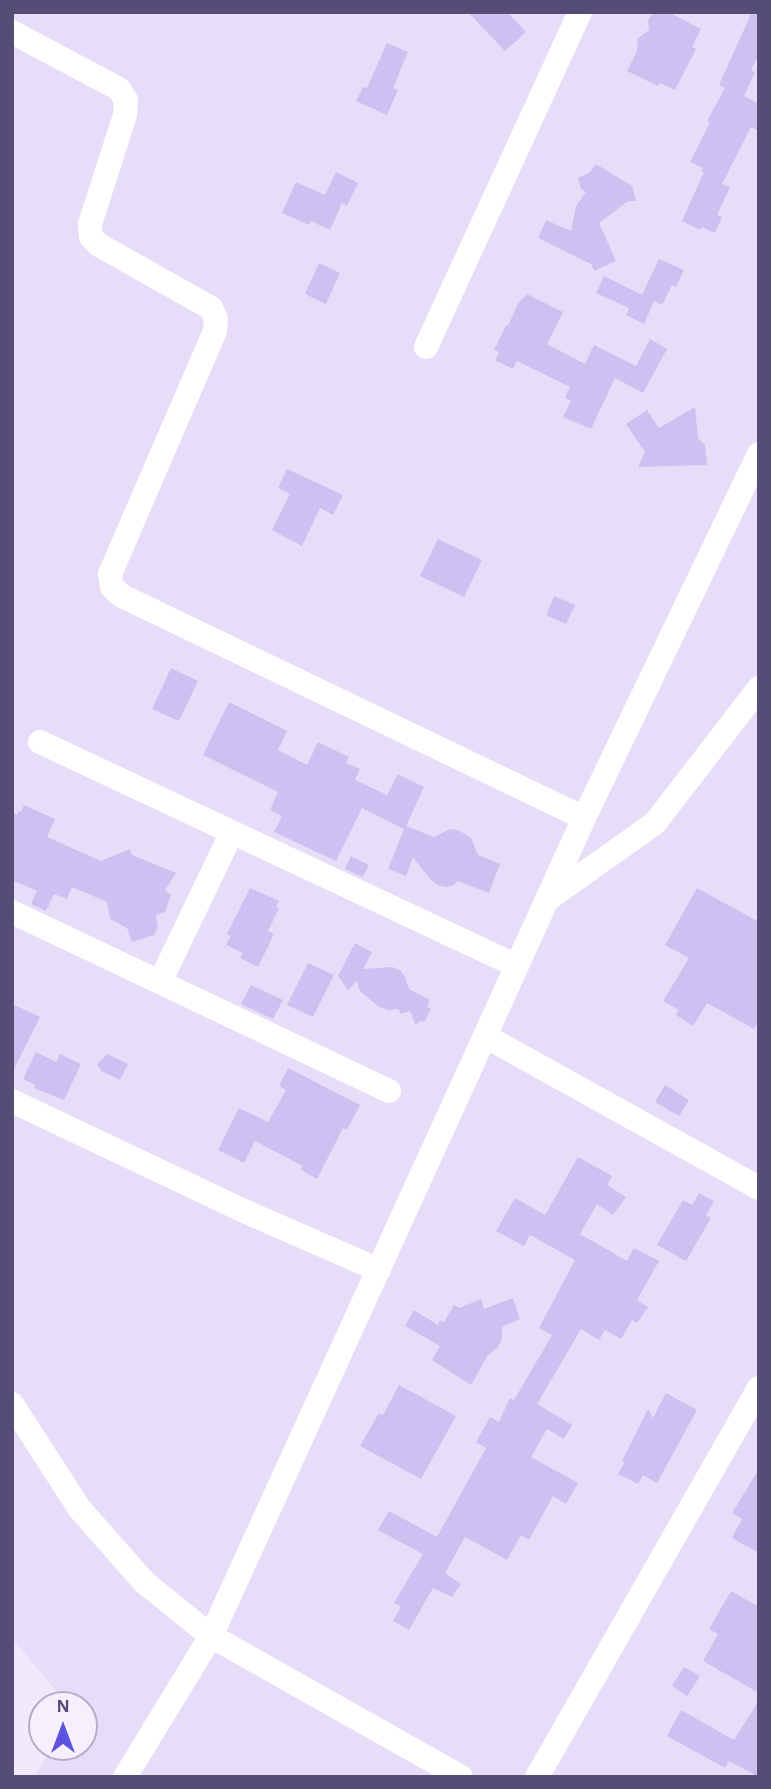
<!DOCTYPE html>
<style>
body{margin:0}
#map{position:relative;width:771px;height:1789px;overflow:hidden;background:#f1e9fc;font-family:"Alegreya Sans",sans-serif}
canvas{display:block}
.frame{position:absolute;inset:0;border:14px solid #554d76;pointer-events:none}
.north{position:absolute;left:28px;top:1691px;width:70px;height:70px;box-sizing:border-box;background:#f6effe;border:2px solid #b6aec8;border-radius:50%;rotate:0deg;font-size:19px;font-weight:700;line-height:28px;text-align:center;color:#554d76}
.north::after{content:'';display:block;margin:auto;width:24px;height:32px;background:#5b53e1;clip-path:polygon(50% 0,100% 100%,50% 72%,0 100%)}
</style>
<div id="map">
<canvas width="771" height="1789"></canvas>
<div class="frame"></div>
<div class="north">N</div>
</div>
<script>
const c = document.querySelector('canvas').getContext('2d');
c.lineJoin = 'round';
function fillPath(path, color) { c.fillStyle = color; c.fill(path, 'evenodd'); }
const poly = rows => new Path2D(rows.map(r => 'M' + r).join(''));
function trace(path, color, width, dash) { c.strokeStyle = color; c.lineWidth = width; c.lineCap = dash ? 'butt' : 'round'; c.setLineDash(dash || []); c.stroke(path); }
fillPath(poly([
 [12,12,759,12,759,1777,34,1777,52,1747,84,1747,84,1705,68,1705,12,1638]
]), '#e8ddf8');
fillPath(poly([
 [468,12,507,12,526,32,505,51],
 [654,12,668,12,701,29,692,47,696,49,675,90,660,83,658,86,627,71,637,51,638,38,649,30,648,20],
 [752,12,759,12,759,55,751,70,755,72,744,96,759,104,759,131,751,127,722,184,730,187,717,215,722,217,715,233,702,227,700,230,682,221,704,172,701,171,703,168,690,162,710,122,707,121,725,88,719,85],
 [387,43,408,52,393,88,398,90,387,115,356,101,363,87,367,88],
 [596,164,632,186,636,201,628,201,599,223,616,261,594,271,591,264,538,238,546,220,571,231,576,206,586,192,581,189,578,178,590,172],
 [336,172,358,183,347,206,342,203,330,230,311,221,309,225,282,213,296,182,325,195],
 [659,259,684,270,676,287,672,285,662,305,654,301,644,324,626,315,629,308,596,293,604,276,642,295],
 [319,263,340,273,326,304,305,294],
 [527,294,563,312,547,344,585,364,594,345,636,366,650,339,667,349,643,393,615,378,591,429,563,417,571,401,565,398,570,387,517,361,513,369,495,360,499,352,494,350,506,325,508,326,518,303],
 [695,407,698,438,705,445,707,465,638,467,645,452,626,424,647,410,659,428],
 [287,469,343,495,333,515,320,508,302,546,272,530,290,494,278,488],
 [438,539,482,560,464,597,420,576],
 [554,596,575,605,566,624,546,615],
 [171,668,198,681,179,721,152,709],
 [229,702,287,731,278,750,307,765,318,742,349,757,346,763,360,769,355,780,387,795,398,774,424,787,406,826,434,837,450,829,460,831,471,838,478,855,500,864,489,893,458,881,452,886,445,887,438,885,430,879,413,857,406,876,388,869,404,829,362,808,336,861,274,832,282,816,270,810,278,792,203,755],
 [24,805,55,819,47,837,101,861,130,849,132,855,176,873,165,890,171,895,165,912,156,915,158,927,154,935,132,942,127,928,110,919,107,902,72,887,67,899,54,894,46,911,31,904,37,891,12,880,12,812,17,815,18,811,21,812],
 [351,856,369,865,363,877,345,869],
 [250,888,279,901,276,907,279,908,268,931,274,934,258,967,240,958,243,953,226,945,231,936,227,934],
 [697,888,759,922,759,1019,754,1029,707,1003,693,1026,676,1015,679,1010,663,1001,689,958,665,945],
 [355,943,372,952,363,969,392,967,400,970,405,977,409,989,430,1000,427,1007,431,1009,425,1021,418,1022,416,1026,410,1011,401,1014,398,1009,388,1010,379,1007,360,991,357,981,348,990,338,976],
 [308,963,334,975,313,1017,287,1005],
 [251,985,283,1000,273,1019,241,1004],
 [12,1004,40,1017,12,1073],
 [36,1052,56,1062,60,1054,81,1064,64,1100,34,1088,35,1085,23,1079],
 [107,1054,128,1064,120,1080,101,1071,97,1064],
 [288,1068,360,1105,347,1130,343,1128,317,1179,301,1170,303,1166,255,1141,244,1163,218,1150,239,1108,268,1122,286,1090,279,1086],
 [665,1085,689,1100,679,1116,655,1102],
 [578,1157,612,1176,607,1185,626,1197,613,1215,597,1204,580,1234,627,1261,634,1248,659,1261,637,1300,648,1307,637,1323,632,1320,621,1339,605,1330,599,1340,581,1329,537,1404,572,1425,564,1439,547,1429,531,1457,578,1483,566,1504,553,1496,529,1540,521,1535,507,1560,465,1537,445,1573,461,1584,452,1597,433,1588,409,1630,393,1621,401,1607,394,1603,423,1554,378,1530,389,1511,437,1537,486,1448,476,1442,490,1417,499,1422,510,1398,514,1400,552,1335,539,1328,575,1260,530,1235,524,1246,496,1231,515,1198,545,1215],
 [699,1193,714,1201,706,1215,711,1218,686,1261,657,1245,683,1200,692,1205],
 [513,1298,520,1319,502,1327,502,1340,497,1348,488,1355,471,1385,432,1360,440,1346,405,1326,414,1310,438,1325,440,1320,444,1322,454,1305,459,1308,481,1299,484,1309],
 [399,1385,456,1416,421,1479,360,1446,379,1413,383,1415],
 [666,1393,697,1410,657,1483,643,1475,638,1484,618,1474,625,1462,622,1461,648,1409,653,1418],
 [759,1469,759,1553,732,1538,742,1519,732,1513],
 [731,1591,759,1607,759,1693,703,1661,718,1634,709,1629],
 [684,1667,700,1676,687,1696,672,1686],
 [759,1700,759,1777,729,1761,725,1768,667,1736,681,1710,734,1740]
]), '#ccc1f0');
trace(poly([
 [12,32,119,89,126,100,125,115,90,224,91,237,99,245,211,308,216,319,215,331,110,574,112,587,122,596,584,818],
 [426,347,580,12],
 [759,454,584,818,485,1036,759,1188],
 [40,742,517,966],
 [548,899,655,823,759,688],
 [12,912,389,1091],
 [160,982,232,832],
 [12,1101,244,1211,379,1270],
 [12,1404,79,1508,144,1582,211,1636,461,1777],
 [125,1777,211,1636,485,1036],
 [537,1777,759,1388]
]), '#fff', 24);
</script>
